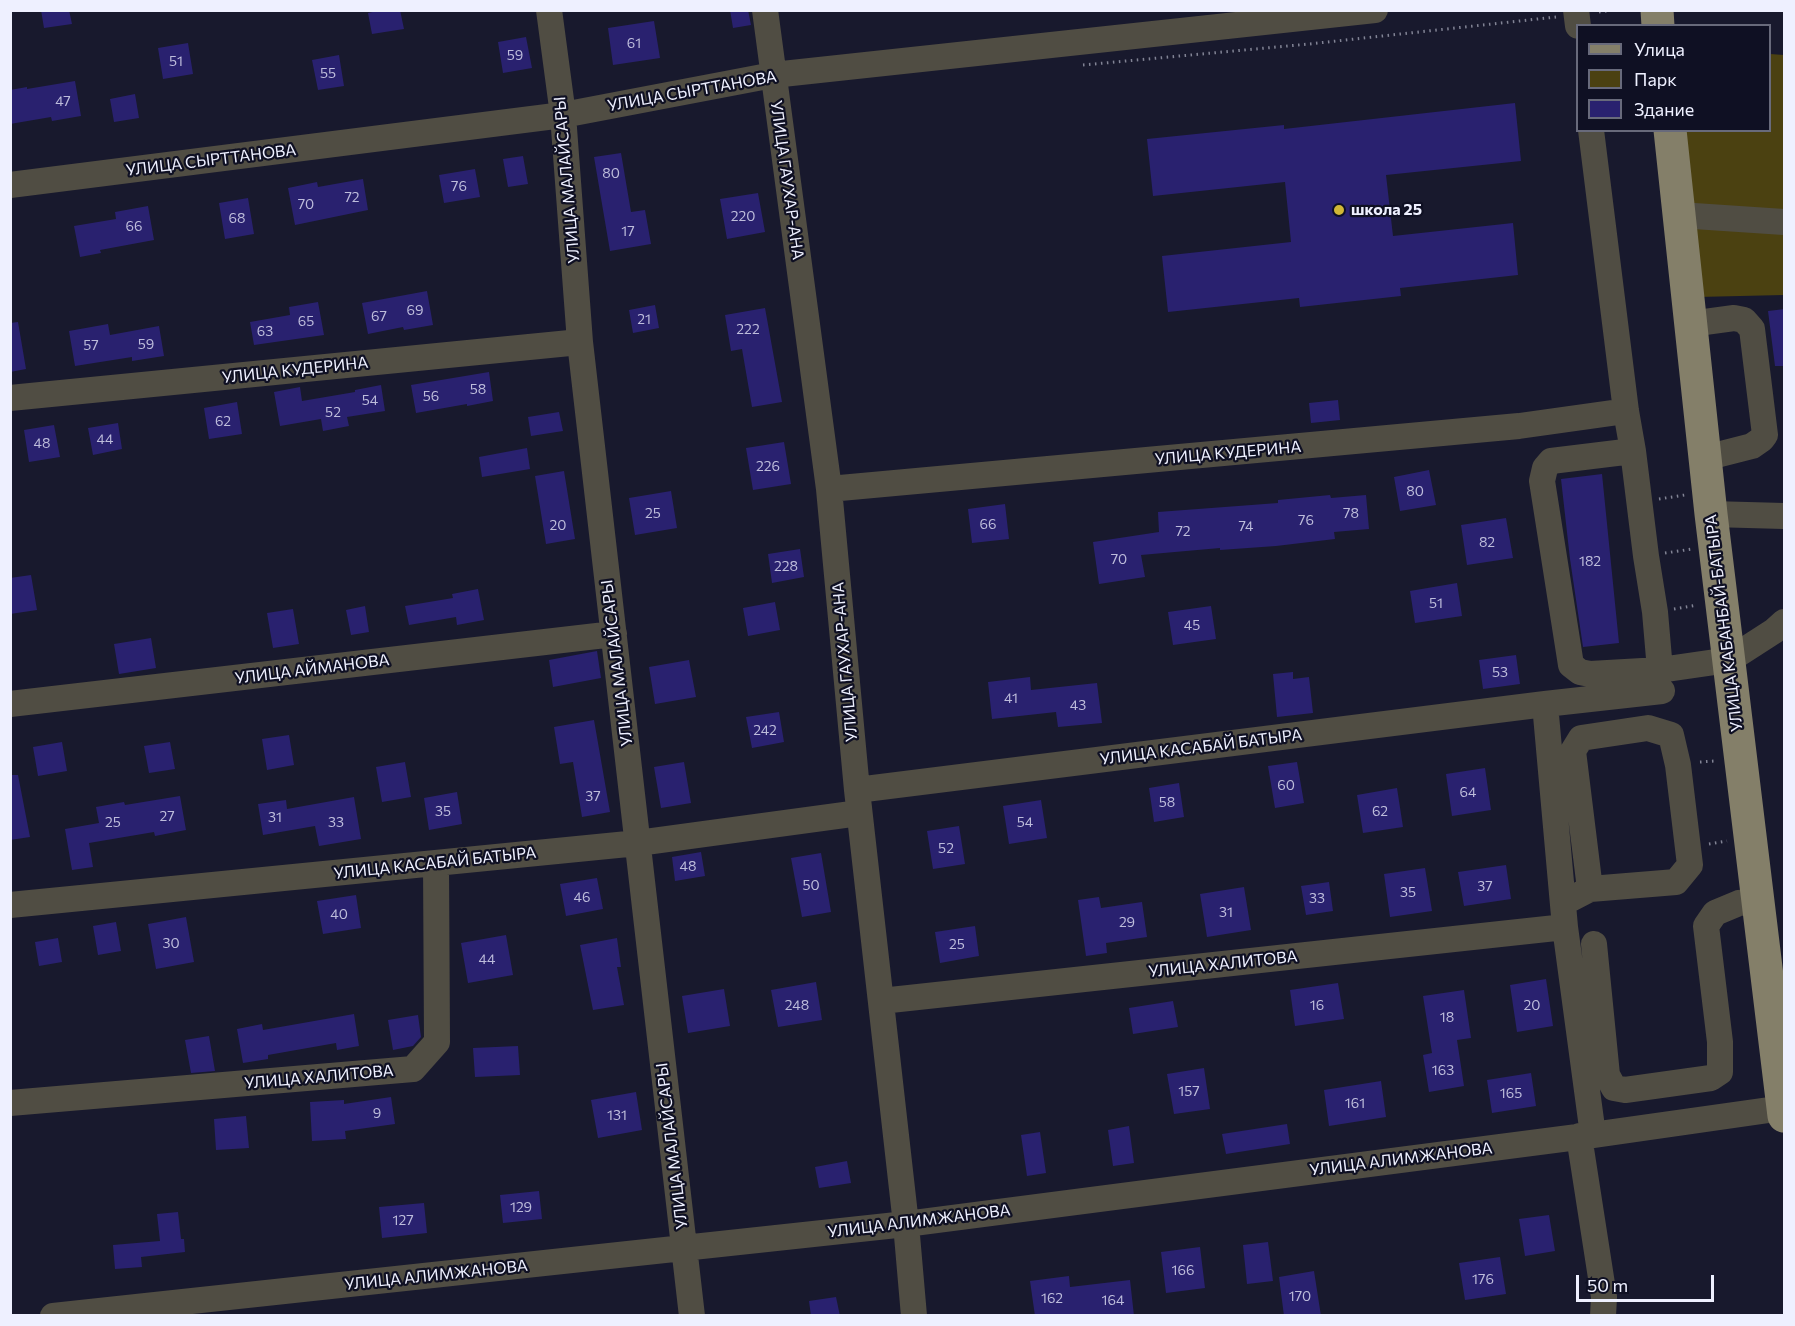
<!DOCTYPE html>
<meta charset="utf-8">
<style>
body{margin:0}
#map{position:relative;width:1795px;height:1326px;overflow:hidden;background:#18192d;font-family:Commissioner,sans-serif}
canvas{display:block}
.frame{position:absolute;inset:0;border:12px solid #eef0ff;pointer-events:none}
.legend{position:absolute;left:1576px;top:24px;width:195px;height:108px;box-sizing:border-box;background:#0f1023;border:2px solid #686a7b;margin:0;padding:8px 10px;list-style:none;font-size:18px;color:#eef0ff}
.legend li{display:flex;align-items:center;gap:12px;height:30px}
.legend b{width:30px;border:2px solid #686a7b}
.scale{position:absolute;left:1576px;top:1275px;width:138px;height:27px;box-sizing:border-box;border:3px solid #eef0ff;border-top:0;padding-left:8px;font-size:18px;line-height:21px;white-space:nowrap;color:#eef0ff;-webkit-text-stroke:4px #0f1023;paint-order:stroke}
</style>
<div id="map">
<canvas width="1795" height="1326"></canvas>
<div class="frame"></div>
<ul class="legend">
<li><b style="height:8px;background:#847f69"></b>Улица</li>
<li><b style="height:16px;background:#4b4111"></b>Парк</li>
<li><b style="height:16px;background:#29216f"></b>Здание</li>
</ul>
<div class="scale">50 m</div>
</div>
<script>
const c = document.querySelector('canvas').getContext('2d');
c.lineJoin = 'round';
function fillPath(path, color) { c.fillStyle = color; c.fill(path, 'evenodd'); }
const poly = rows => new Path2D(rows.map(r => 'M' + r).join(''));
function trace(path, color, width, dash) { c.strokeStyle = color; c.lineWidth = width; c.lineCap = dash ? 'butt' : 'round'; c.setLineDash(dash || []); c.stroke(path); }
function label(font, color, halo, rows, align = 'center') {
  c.font = font + ' Commissioner,sans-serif'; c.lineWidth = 4.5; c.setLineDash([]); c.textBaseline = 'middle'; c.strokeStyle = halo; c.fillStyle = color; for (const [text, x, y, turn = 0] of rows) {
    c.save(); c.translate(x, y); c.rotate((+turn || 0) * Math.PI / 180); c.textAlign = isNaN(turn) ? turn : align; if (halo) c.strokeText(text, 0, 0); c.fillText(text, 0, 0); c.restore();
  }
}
fillPath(poly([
 [1770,54,1784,55,1784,295,1697,297,1679,131,1770,130]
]), '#4b4111');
fillPath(poly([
 [41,10,69,10,72,24,44,28],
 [382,10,400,10,404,29,372,34,368,13],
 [730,10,748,10,751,25,733,28],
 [654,21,660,58,613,65,608,28],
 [526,37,532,68,503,73,498,42],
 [188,43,193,74,163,79,158,48],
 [339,55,344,86,318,90,312,60],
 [75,81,81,116,52,121,51,117,10,124,10,90,27,87,27,89],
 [135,94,139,118,114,122,110,99],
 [1515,103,1521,161,1386,175,1393,236,1513,223,1518,275,1400,288,1401,296,1300,307,1299,298,1168,312,1162,256,1291,242,1285,182,1153,196,1147,139,1284,125,1284,129],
 [621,153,631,212,645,210,651,244,610,251,594,157],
 [523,156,528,184,508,187,503,159],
 [475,169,480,197,444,203,439,175],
 [363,179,368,210,295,225,288,188,317,182,318,187],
 [758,193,765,232,727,239,720,199],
 [248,198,254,234,225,239,219,203],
 [148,206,154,240,100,250,101,253,80,257,74,226,116,219,115,212],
 [427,291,433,325,404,330,403,327,368,334,362,303],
 [318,302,324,335,254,345,250,322,290,315,289,307],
 [655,305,659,328,633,333,629,310],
 [765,308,782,402,752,407,742,349,731,351,725,315],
 [1785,309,1785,366,1775,366,1768,311],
 [18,322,26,369,10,372,10,323],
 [108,324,110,335,159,326,164,356,132,361,132,357,75,366,69,331],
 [489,372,493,401,467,406,467,404,416,413,411,385],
 [381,385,385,411,347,417,349,426,323,431,321,419,280,426,274,392,300,387,302,401,355,392,355,390],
 [1338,400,1340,420,1311,423,1309,403],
 [237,402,242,434,209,439,204,408],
 [559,412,563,431,531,436,528,417],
 [118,423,122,449,93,455,88,428],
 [54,425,60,457,29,462,24,430],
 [784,442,791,484,753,490,746,448],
 [527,448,530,469,482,477,479,457],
 [1429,470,1436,505,1400,511,1394,477],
 [564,471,575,539,546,544,535,476],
 [1602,474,1619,643,1583,647,1570,559,1561,479],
 [671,491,677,528,635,535,629,498],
 [1330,495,1331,498,1366,495,1369,529,1334,532,1335,539,1276,546,1220,550,1220,548,1141,555,1145,577,1099,584,1093,542,1159,532,1158,512,1278,503,1278,500],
 [1005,504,1009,539,972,543,968,509],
 [1506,518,1513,558,1467,565,1461,525],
 [800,549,804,577,772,583,768,554],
 [31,575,37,610,10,614,10,578],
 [1457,583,1462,616,1415,623,1410,591],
 [478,589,484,620,457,625,456,617,409,625,405,606,453,598,452,594],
 [775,602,780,630,748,636,743,608],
 [365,606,369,632,351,635,346,610],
 [1211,606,1216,639,1173,645,1168,612],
 [293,609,299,644,273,648,267,613],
 [151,638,156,668,119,674,114,644],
 [597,651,601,678,553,687,549,660],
 [1516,655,1520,684,1483,689,1479,660],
 [689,660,696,697,655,704,649,667],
 [1293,672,1293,679,1309,677,1313,713,1277,717,1273,674],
 [1030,677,1031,690,1097,683,1102,723,1058,727,1056,712,992,719,988,682],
 [779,712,784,742,752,748,746,717],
 [594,720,610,812,582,817,573,762,560,764,554,727],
 [289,735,294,765,267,770,262,739],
 [62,742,67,771,38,776,33,747],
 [170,742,175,769,149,773,144,746],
 [405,762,411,797,382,802,376,767],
 [684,762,691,803,661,808,654,767],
 [1297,762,1304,803,1275,808,1268,766],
 [1485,768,1491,810,1452,816,1446,774],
 [10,775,18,775,30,837,10,840],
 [1179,783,1184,817,1154,822,1149,788],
 [1397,788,1403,827,1363,833,1357,795],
 [457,792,462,824,429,830,424,798],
 [180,796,186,830,155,836,154,832,89,843,93,867,72,870,65,829,99,823,96,807,124,802,125,805],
 [354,797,361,839,319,846,315,826,263,835,258,804,286,800,287,809],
 [1041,800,1047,838,1009,844,1003,806],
 [959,826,965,864,933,869,927,831],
 [701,852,705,876,675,881,672,857],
 [821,853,831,912,802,917,791,858],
 [1506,865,1511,899,1464,906,1458,872],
 [1425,868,1432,911,1390,917,1384,874],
 [597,878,603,909,566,916,560,884],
 [1329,882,1333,911,1306,915,1301,886],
 [1244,887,1251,930,1207,937,1200,894],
 [356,895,361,928,323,934,317,901],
 [1099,897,1101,908,1142,902,1147,937,1106,943,1107,953,1086,956,1078,900],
 [186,917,194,962,156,969,148,924],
 [116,922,121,951,98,955,93,926],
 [975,926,979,956,940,963,935,932],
 [506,935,513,975,468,983,461,943],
 [58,938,62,962,39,966,35,942],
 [617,938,621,967,617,967,624,1005,593,1010,580,945],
 [1546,979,1553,1026,1517,1032,1510,985],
 [816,982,822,1020,778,1027,771,990],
 [1338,983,1344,1019,1295,1026,1290,990],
 [724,989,730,1026,688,1033,682,996],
 [1464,990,1471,1038,1457,1040,1464,1086,1429,1092,1423,1055,1432,1053,1423,996],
 [1173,1001,1178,1027,1133,1034,1129,1008],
 [354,1014,359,1046,337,1050,336,1043,268,1055,268,1059,243,1063,237,1029,262,1024,263,1030],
 [418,1015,421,1037,413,1046,393,1050,388,1020],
 [209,1036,215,1071,191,1073,185,1040],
 [518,1046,520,1075,475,1077,473,1048],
 [1204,1068,1210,1109,1174,1114,1167,1074],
 [1531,1073,1536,1106,1492,1113,1487,1080],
 [1381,1081,1386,1117,1329,1126,1324,1090],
 [636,1092,642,1130,598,1138,591,1100],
 [391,1097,395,1124,345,1131,346,1139,312,1141,310,1102,344,1100,344,1104],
 [246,1116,249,1148,216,1150,214,1119],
 [1287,1124,1290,1144,1226,1154,1222,1134],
 [1129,1126,1134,1163,1113,1166,1108,1130],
 [1040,1132,1046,1173,1027,1176,1021,1135],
 [847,1161,851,1183,819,1188,815,1167],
 [539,1191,542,1219,503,1223,500,1195],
 [424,1203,427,1233,382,1238,379,1207],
 [178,1212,181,1239,184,1239,185,1252,141,1257,142,1267,115,1269,113,1245,160,1241,157,1214],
 [1549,1215,1555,1251,1525,1256,1519,1219],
 [1268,1242,1273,1281,1247,1284,1243,1245],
 [1200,1247,1205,1288,1166,1293,1161,1252],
 [1500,1257,1506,1294,1465,1300,1459,1263],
 [1314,1271,1321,1316,1284,1316,1279,1277],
 [1069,1276,1070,1287,1130,1280,1134,1316,1035,1316,1030,1281],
 [836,1297,840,1316,811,1316,809,1301]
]), '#29216f');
trace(poly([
 [1599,12,1614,10],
 [1083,65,1309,44,1556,17],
 [1659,499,1685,495],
 [1665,553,1692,549],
 [1674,609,1697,605],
 [1700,762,1715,761],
 [1709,844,1727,841]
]), '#828495', 3, [1.5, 4.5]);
trace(poly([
 [549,10,563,115,580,342,692,1316],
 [765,10,829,489,857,790,906,1224,914,1316],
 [1576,10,1578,26],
 [1591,130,1626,411,1633,451,1646,556,1655,612,1660,670],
 [10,185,563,115,773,75,1375,10],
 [1679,215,1784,222],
 [1690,324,1734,318,1744,320,1752,329,1765,435,1762,439,1752,446,1705,458],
 [10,398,580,342],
 [1633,451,1551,461,1545,468,1542,481,1571,665,1580,672,1590,674,1660,670,1729,660,1774,631,1784,622],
 [829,489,1519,426,1626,411],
 [1711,514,1784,516],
 [10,704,614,634],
 [1545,704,1565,927,1593,1135],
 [857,790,1545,704,1662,691],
 [1563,903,1590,889,1676,882,1690,865,1678,765,1671,735,1648,728,1581,738,1573,751,1590,889],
 [10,905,638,843,859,813],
 [1594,944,1607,1075,1614,1088,1625,1090,1711,1078,1720,1072,1720,1042,1706,926,1715,913,1739,903,1758,901],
 [881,1001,1565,927],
 [10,1103,413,1069,437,1042,436,863],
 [1579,1136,1604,1297,1603,1316],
 [53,1316,906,1224,1593,1135,1783,1108]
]), '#504d43', 26);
trace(poly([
 [1657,10,1658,26],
 [1670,130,1711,514,1784,1116]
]), '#847f69', 33);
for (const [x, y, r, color] of [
 [1339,210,6,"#d1b736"]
]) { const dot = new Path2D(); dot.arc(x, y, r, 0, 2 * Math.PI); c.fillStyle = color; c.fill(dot); trace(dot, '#0f1023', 2); }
label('14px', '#bdbcdb', null, [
 ["61",634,43],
 ["59",515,55],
 ["51",176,61],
 ["55",328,73],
 ["47",63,101],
 ["80",611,173],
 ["76",459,186],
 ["72",352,197],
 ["70",306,204],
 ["220",743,216],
 ["68",237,218],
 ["66",134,226],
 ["17",628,231],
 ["69",415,310],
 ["67",379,316],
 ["21",644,319],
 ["65",306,321],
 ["222",748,329],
 ["63",265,331],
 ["59",146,344],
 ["57",91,345],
 ["58",478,389],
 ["56",431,396],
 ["54",370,400],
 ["52",333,412],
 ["62",223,421],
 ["44",105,439],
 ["48",42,443],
 ["226",768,466],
 ["80",1415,491],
 ["25",653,513],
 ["78",1351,513],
 ["76",1306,520],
 ["66",988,524],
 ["20",558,525],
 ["74",1246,526],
 ["72",1183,531],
 ["82",1487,542],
 ["70",1119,559],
 ["182",1590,561],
 ["228",786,566],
 ["51",1436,603],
 ["45",1192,625],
 ["53",1500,672],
 ["41",1011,698],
 ["43",1078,705],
 ["242",765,730],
 ["60",1286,785],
 ["64",1468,792],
 ["37",593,796],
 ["58",1167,802],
 ["35",443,811],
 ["62",1380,811],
 ["27",167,816],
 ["31",275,817],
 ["25",113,822],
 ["33",336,822],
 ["54",1025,822],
 ["52",946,848],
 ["48",688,866],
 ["50",811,885],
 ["37",1485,886],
 ["35",1408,892],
 ["46",582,897],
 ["33",1317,898],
 ["31",1226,912],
 ["40",339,914],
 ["29",1127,922],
 ["30",171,943],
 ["25",957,944],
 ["44",487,959],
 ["248",797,1005],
 ["16",1317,1005],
 ["20",1532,1005],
 ["18",1447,1017],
 ["163",1443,1070],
 ["157",1189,1091],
 ["165",1511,1093],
 ["161",1355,1103],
 ["9",377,1113],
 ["131",617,1115],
 ["129",521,1207],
 ["127",403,1220],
 ["166",1183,1270],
 ["176",1483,1279],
 ["170",1300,1296],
 ["162",1052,1298],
 ["164",1113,1300]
]);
label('16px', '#eef0ff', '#0f1023', [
 ["УЛИЦА СЫРТТАНОВА",692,91,-10],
 ["УЛИЦА СЫРТТАНОВА",211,160,-7],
 ["УЛИЦА МАЛАЙСАРЫ",567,180,-95],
 ["УЛИЦА ГАУХАР-АНА",787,180,82],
 ["УЛИЦА КУДЕРИНА",295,370,-6],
 ["УЛИЦА КУДЕРИНА",1228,453,-5],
 ["УЛИЦА КАБАНБАЙ-БАТЫРА",1724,623,-97],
 ["УЛИЦА ГАУХАР-АНА",845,662,-95],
 ["УЛИЦА МАЛАЙСАРЫ",617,663,-97],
 ["УЛИЦА АЙМАНОВА",312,669,-7],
 ["УЛИЦА КАСАБАЙ БАТЫРА",1201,747,-7],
 ["УЛИЦА КАСАБАЙ БАТЫРА",435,863,-6],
 ["УЛИЦА ХАЛИТОВА",1223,964,-6],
 ["УЛИЦА ХАЛИТОВА",319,1077,-5],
 ["УЛИЦА МАЛАЙСАРЫ",672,1146,-97],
 ["УЛИЦА АЛИМЖАНОВА",1401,1159,-7],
 ["УЛИЦА АЛИМЖАНОВА",919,1221,-7],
 ["УЛИЦА АЛИМЖАНОВА",436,1275,-6]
]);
label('bold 16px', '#eef0ff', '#0f1023', [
 ["школа 25",1351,210]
], 'left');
</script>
